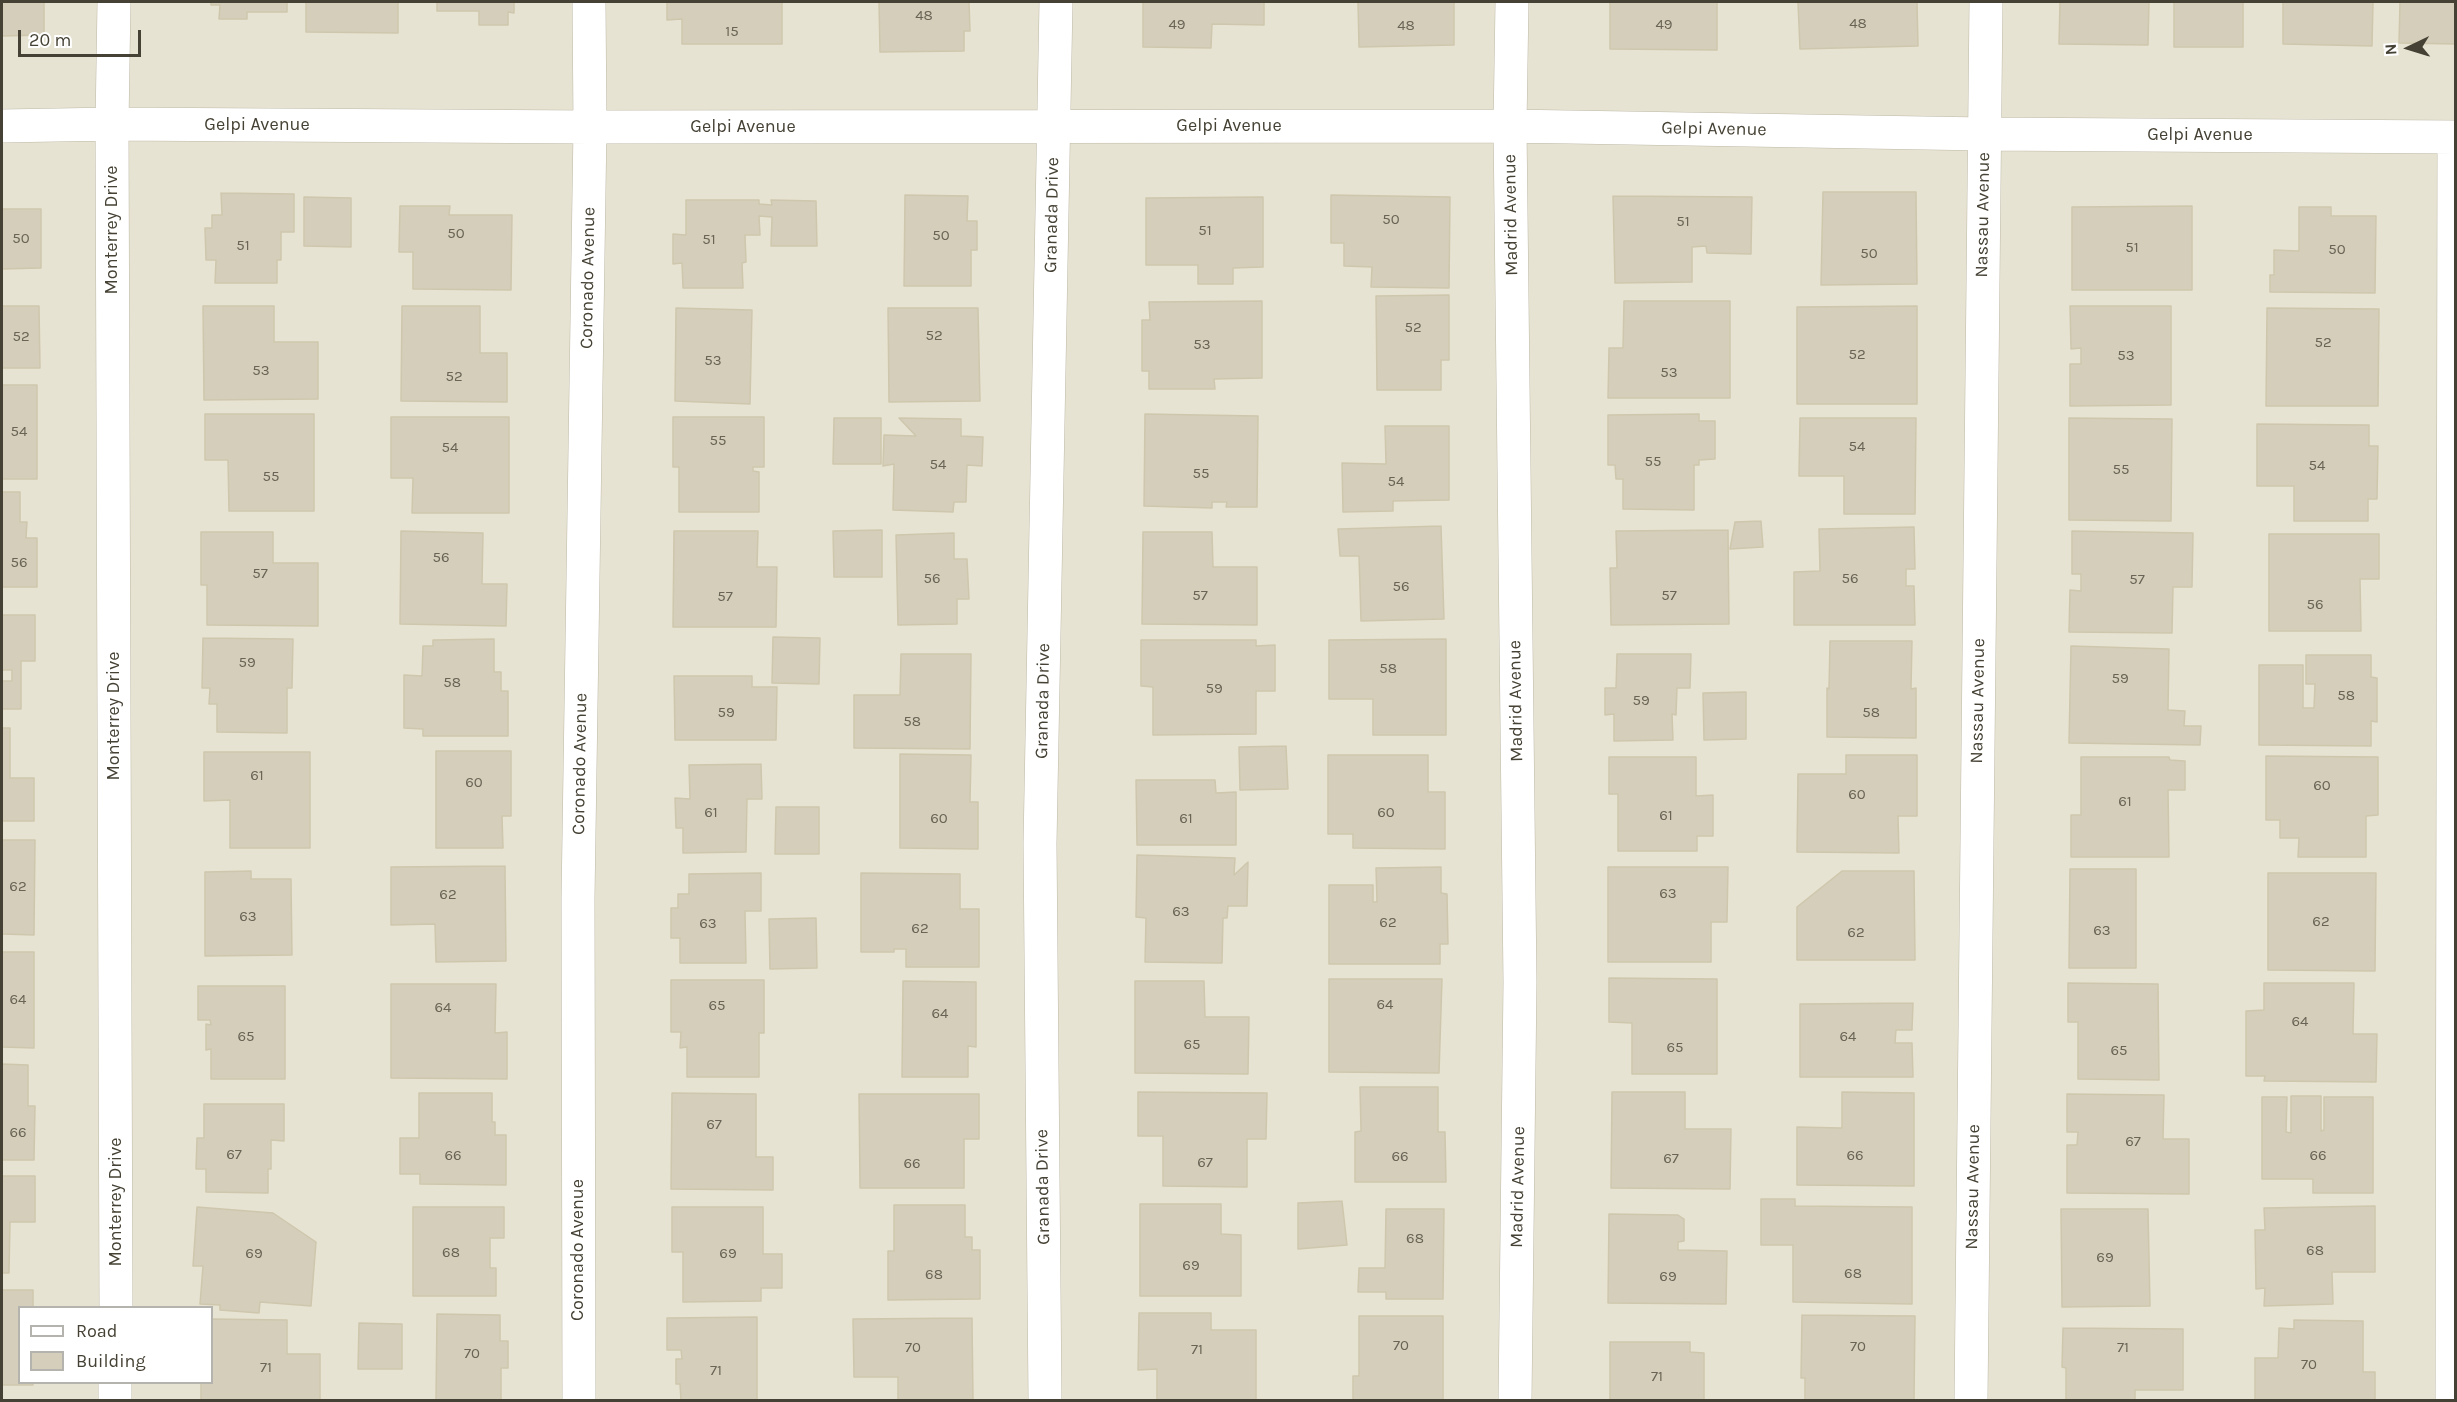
<!DOCTYPE html>
<style>
body{margin:0}
#map{position:relative;width:2457px;height:1402px;overflow:hidden;background:#f3f0e4;font-family:Karla,sans-serif}
canvas{display:block}
.frame{position:absolute;inset:0;border:3px solid #454134;pointer-events:none}
.legend{position:absolute;left:18px;top:1306px;width:195px;height:78px;box-sizing:border-box;background:#fff;border:2px solid #b5b3ae;margin:0;padding:8px 10px;list-style:none;font-size:18px;color:#454134}
.legend li{display:flex;align-items:center;gap:12px;height:30px}
.legend b{width:30px;border:2px solid #b5b3ae}
.north{position:absolute;left:2379px;top:18px;width:60px;height:60px;-webkit-text-stroke:4px #fff;paint-order:stroke;rotate:266deg;font-size:16px;font-weight:700;line-height:24px;text-align:center;color:#454134}
.north::after{content:'';display:block;margin:auto;width:21px;height:27px;background:#454134;clip-path:polygon(50% 0,100% 100%,50% 72%,0 100%)}
.scale{position:absolute;left:18px;top:30px;width:123px;height:27px;box-sizing:border-box;border:3px solid #454134;border-top:0;padding-left:8px;font-size:18px;line-height:21px;white-space:nowrap;color:#454134;-webkit-text-stroke:4px #fff;paint-order:stroke}
</style>
<div id="map">
<canvas width="2457" height="1402"></canvas>
<div class="frame"></div>
<ul class="legend">
<li><b style="height:8px;background:#fff"></b>Road</li>
<li><b style="height:16px;background:#d4ceba"></b>Building</li>
</ul>
<div class="north">N</div>
<div class="scale">20 m</div>
</div>
<script>
const c = document.querySelector('canvas').getContext('2d');
c.lineJoin = 'round';
function fillPath(path, color) { c.fillStyle = color; c.fill(path, 'evenodd'); }
const poly = rows => new Path2D(rows.map(r => 'M' + r).join(''));
function trace(path, color, width, dash) { c.strokeStyle = color; c.lineWidth = width; c.lineCap = dash ? 'butt' : 'round'; c.setLineDash(dash || []); c.stroke(path); }
function label(font, color, halo, rows, align = 'center') {
  c.font = font + ' Karla,sans-serif'; c.lineWidth = 6; c.setLineDash([]); c.textBaseline = 'middle'; c.strokeStyle = halo; c.fillStyle = color; for (const [text, x, y, turn = 0] of rows) {
    c.save(); c.translate(x, y); c.rotate((+turn || 0) * Math.PI / 180); c.textAlign = isNaN(turn) ? turn : align; if (halo) c.strokeText(text, 0, 0); c.fillText(text, 0, 0); c.restore();
  }
}
fillPath(poly([
 [2,2,2455,2,2455,1400,2,1400],
 [20,1308,212,1308,212,1382,20,1382]
]), '#e7e3d2');
const building = poly([
 [2,2,44,2,44,35,2,36,2,2],
 [211,2,287,2,287,12,247,12,247,19,219,19,220,5,211,5,211,2],
 [306,2,398,2,398,33,306,32,306,2],
 [437,2,514,2,514,13,508,12,508,25,479,25,479,11,437,11,437,2],
 [667,2,782,2,782,44,682,44,682,19,667,20,667,2],
 [879,2,969,2,970,31,964,31,964,51,880,52,879,2],
 [1143,2,1264,2,1264,25,1212,24,1211,48,1143,47,1143,2],
 [1335,2,1454,2,1454,45,1359,47,1358,2,1335,2],
 [1610,2,1717,2,1717,50,1610,49,1610,2],
 [1798,2,1917,2,1918,46,1800,49,1798,2],
 [2060,2,2149,2,2148,45,2059,44,2060,2],
 [2174,2,2243,2,2243,47,2174,47,2174,2],
 [2283,2,2373,2,2372,46,2283,44,2283,2],
 [2400,2,2456,2,2456,44,2399,43,2400,2],
 [1823,192,1916,192,1917,284,1821,285,1823,192],
 [221,193,294,194,294,232,281,232,281,260,277,260,277,283,215,283,216,260,206,260,205,228,212,228,212,215,222,215,221,193],
 [905,195,968,196,967,221,977,221,977,250,971,250,971,286,904,286,905,195],
 [1331,195,1450,197,1449,288,1371,287,1372,267,1344,266,1344,243,1331,243,1331,195],
 [1613,196,1752,197,1751,254,1707,253,1706,246,1692,247,1692,282,1615,283,1613,196],
 [304,197,351,198,351,247,304,246,304,197],
 [1263,197,1263,267,1233,268,1233,284,1198,284,1198,265,1146,265,1146,198,1263,197],
 [686,200,759,200,759,204,772,205,771,200,816,201,817,246,771,246,772,217,759,216,760,235,745,235,746,262,742,263,743,288,683,288,682,263,673,264,673,234,686,235,686,200],
 [400,206,450,206,449,215,512,215,511,290,413,289,413,252,399,252,400,206],
 [2192,206,2192,290,2072,290,2072,207,2192,206],
 [2299,207,2331,207,2331,216,2376,216,2375,293,2270,292,2270,275,2274,275,2274,250,2299,251,2299,207],
 [2,209,41,209,41,268,2,269,2,209],
 [1449,295,1449,360,1441,360,1441,390,1377,390,1376,296,1449,295],
 [1262,301,1262,378,1214,379,1215,389,1149,389,1149,371,1142,371,1142,320,1150,320,1149,302,1262,301],
 [1624,301,1730,301,1730,398,1608,398,1609,348,1623,348,1624,301],
 [2,306,39,306,40,368,2,368,2,306],
 [203,306,274,306,274,342,318,342,318,399,204,400,203,306],
 [402,306,480,306,480,353,507,353,507,402,401,401,402,306],
 [1917,306,1917,404,1797,404,1797,307,1917,306],
 [2070,306,2171,306,2171,405,2070,406,2070,364,2081,364,2081,348,2071,349,2070,306],
 [676,308,752,310,750,404,675,401,676,308],
 [888,308,978,308,980,401,889,402,888,308],
 [2267,308,2379,309,2378,406,2266,406,2267,308],
 [2,385,37,385,37,479,2,479,2,385],
 [205,414,314,414,314,511,229,511,228,460,205,460,205,414],
 [1145,414,1258,416,1257,507,1226,507,1227,502,1212,502,1212,508,1144,506,1145,414],
 [1699,414,1699,421,1715,421,1715,459,1699,460,1699,465,1694,465,1694,510,1623,509,1623,479,1616,479,1615,465,1608,465,1608,415,1699,414],
 [391,417,509,417,509,513,412,513,413,478,391,478,391,417],
 [673,417,764,417,764,467,753,467,753,471,759,472,759,512,679,512,679,467,673,467,673,417],
 [834,418,881,418,881,464,833,464,834,418],
 [899,418,961,419,961,436,983,437,982,466,967,465,966,502,954,502,953,512,893,510,894,464,883,466,884,435,916,436,899,418],
 [1800,418,1916,418,1915,514,1844,514,1844,476,1799,476,1800,418],
 [2069,418,2172,419,2171,521,2069,520,2069,418],
 [2257,424,2369,425,2369,446,2378,446,2377,499,2368,499,2368,521,2294,521,2294,486,2257,486,2257,424],
 [1385,426,1449,426,1449,500,1393,501,1393,511,1343,512,1342,463,1386,464,1385,426],
 [2,492,20,492,20,522,27,522,26,538,37,538,37,587,2,587,2,492],
 [1761,521,1763,547,1730,549,1735,522,1761,521],
 [1441,526,1444,619,1361,621,1359,556,1340,556,1338,529,1441,526],
 [1914,527,1915,569,1906,569,1906,586,1914,586,1915,625,1794,625,1794,572,1820,571,1819,529,1914,527],
 [882,530,882,577,834,577,833,531,882,530],
 [1728,530,1729,624,1611,625,1610,568,1617,568,1616,531,1728,530],
 [401,531,483,533,482,584,507,584,506,626,400,624,401,531],
 [674,531,758,531,757,567,777,567,776,627,673,627,674,531],
 [2072,531,2193,533,2192,587,2173,587,2172,633,2069,632,2070,590,2081,591,2081,574,2072,574,2072,531],
 [201,532,273,532,273,563,318,563,318,626,207,625,207,585,201,585,201,532],
 [1143,532,1212,532,1213,567,1257,567,1257,625,1142,624,1143,532],
 [954,533,954,559,967,559,969,599,957,599,957,624,898,625,896,535,954,533],
 [2269,534,2379,534,2379,579,2360,579,2361,631,2269,631,2269,534],
 [2,615,35,615,35,661,21,661,21,709,2,709,2,681,12,681,12,670,2,670,2,615],
 [773,637,820,638,819,684,772,683,773,637],
 [203,638,293,639,292,688,287,688,287,733,217,732,217,704,209,704,210,688,202,688,203,638],
 [494,639,494,672,501,672,501,691,508,691,508,736,423,736,423,729,404,728,404,675,422,676,423,646,433,646,433,640,494,639],
 [1446,639,1446,735,1373,735,1373,699,1329,699,1329,640,1446,639],
 [1141,640,1256,640,1256,646,1275,645,1275,691,1256,691,1256,734,1153,735,1153,687,1141,686,1141,640],
 [1830,641,1912,641,1911,689,1916,688,1916,738,1827,737,1827,688,1829,689,1830,641],
 [2071,646,2169,649,2168,710,2185,711,2184,726,2201,726,2200,745,2069,743,2071,646],
 [901,654,971,654,970,749,854,748,854,695,900,695,901,654],
 [1617,654,1691,654,1690,688,1677,688,1676,715,1672,714,1673,740,1614,741,1614,714,1605,715,1605,688,1616,688,1617,654],
 [2306,655,2371,655,2371,677,2377,678,2377,722,2371,721,2371,746,2259,745,2259,665,2303,665,2303,708,2314,708,2315,684,2306,684,2306,655],
 [674,676,752,676,752,687,777,687,776,740,675,740,674,676],
 [1746,692,1746,739,1704,740,1703,693,1746,692],
 [2,728,10,728,10,778,34,778,34,821,2,821,2,728],
 [1286,746,1288,789,1240,790,1239,747,1286,746],
 [436,751,511,751,511,816,502,816,503,848,436,848,436,751],
 [204,752,310,752,310,848,230,848,230,800,204,801,204,752],
 [900,754,971,755,970,802,978,802,978,849,900,848,900,754],
 [1328,755,1428,755,1428,792,1445,792,1445,849,1353,848,1353,834,1328,834,1328,755],
 [1846,755,1917,755,1917,816,1898,816,1899,853,1797,852,1798,774,1846,774,1846,755],
 [2266,756,2378,757,2378,815,2366,816,2366,857,2298,857,2299,838,2280,838,2280,820,2266,820,2266,756],
 [1609,757,1696,757,1696,796,1713,795,1713,836,1697,836,1697,851,1618,851,1618,794,1609,794,1609,757],
 [2081,757,2169,757,2170,760,2185,761,2185,790,2168,790,2169,857,2071,857,2071,815,2081,815,2081,757],
 [761,764,762,799,747,799,746,852,683,853,683,828,676,828,675,798,690,799,689,765,761,764],
 [1136,780,1215,780,1216,793,1236,792,1236,845,1137,845,1136,780],
 [776,807,819,807,819,854,775,854,776,807],
 [2,840,35,840,34,935,2,934,2,840],
 [1137,855,1235,858,1234,875,1248,862,1247,906,1228,906,1227,918,1223,918,1222,963,1145,962,1146,918,1136,917,1137,855],
 [505,866,506,961,436,962,435,924,391,925,391,867,505,866],
 [1441,867,1441,893,1447,894,1448,944,1440,944,1440,964,1329,964,1329,885,1373,885,1373,902,1377,902,1376,868,1441,867],
 [1608,867,1728,867,1727,922,1711,922,1711,962,1608,962,1608,867],
 [2070,869,2136,869,2136,968,2069,968,2070,869],
 [251,871,251,879,291,879,292,955,205,956,205,872,251,871],
 [1842,871,1914,871,1915,960,1797,960,1797,907,1842,871],
 [761,873,761,911,745,911,746,963,680,963,680,938,671,938,671,908,678,908,678,894,689,894,689,874,761,873],
 [861,873,960,874,960,909,979,909,979,967,906,967,906,949,894,949,894,952,861,952,861,873],
 [2268,873,2376,873,2375,971,2268,970,2268,873],
 [816,918,817,968,770,969,769,919,816,918],
 [2,952,34,952,34,1048,2,1047,2,952],
 [1609,978,1717,979,1717,1074,1632,1074,1632,1023,1609,1022,1609,978],
 [1329,979,1442,979,1439,1073,1329,1072,1329,979],
 [671,980,764,980,764,1033,759,1033,759,1077,687,1077,687,1047,680,1048,681,1032,671,1032,671,980],
 [903,981,976,982,976,1047,968,1046,968,1077,902,1077,903,981],
 [1135,981,1204,981,1205,1017,1249,1017,1248,1074,1135,1073,1135,981],
 [2068,983,2158,984,2159,1080,2078,1079,2078,1022,2068,1022,2068,983],
 [2264,983,2354,983,2353,1034,2377,1034,2376,1082,2264,1081,2265,1076,2246,1076,2246,1011,2264,1010,2264,983],
 [391,984,496,984,495,1033,507,1032,507,1079,391,1078,391,984],
 [198,986,285,986,285,1079,211,1079,211,1049,206,1050,206,1024,211,1025,210,1020,198,1020,198,986],
 [1913,1003,1912,1030,1896,1030,1895,1043,1912,1043,1913,1077,1800,1077,1800,1004,1913,1003],
 [2,1064,28,1065,28,1106,35,1106,34,1160,2,1160,2,1064],
 [1360,1087,1438,1087,1438,1132,1445,1132,1446,1182,1355,1182,1355,1132,1361,1131,1360,1087],
 [1138,1092,1267,1093,1266,1139,1247,1139,1247,1187,1163,1186,1163,1136,1138,1136,1138,1092],
 [1612,1092,1685,1092,1685,1129,1731,1129,1730,1189,1611,1188,1612,1092],
 [1842,1092,1914,1093,1914,1186,1797,1185,1797,1127,1842,1128,1842,1092],
 [419,1093,492,1093,492,1122,495,1122,495,1135,506,1135,506,1185,420,1184,420,1174,400,1174,400,1138,419,1138,419,1093],
 [672,1093,756,1094,756,1157,773,1157,773,1190,671,1189,672,1093],
 [859,1094,979,1094,979,1139,964,1139,964,1188,860,1188,859,1094],
 [2067,1094,2164,1095,2163,1139,2189,1139,2189,1194,2067,1193,2067,1145,2077,1145,2078,1132,2067,1132,2067,1094],
 [2291,1096,2321,1096,2321,1131,2324,1130,2324,1097,2373,1097,2373,1193,2313,1193,2313,1179,2262,1179,2262,1097,2287,1097,2286,1132,2291,1133,2291,1096],
 [204,1104,284,1104,284,1141,271,1140,271,1169,268,1169,268,1193,206,1192,206,1169,196,1169,197,1138,204,1138,204,1104],
 [2,1176,35,1176,35,1222,10,1222,9,1273,2,1273,2,1176],
 [1761,1199,1795,1199,1795,1206,1912,1207,1912,1304,1793,1302,1793,1245,1761,1245,1761,1199],
 [1342,1201,1347,1245,1298,1249,1298,1203,1342,1201],
 [1140,1204,1221,1204,1221,1234,1241,1235,1241,1296,1140,1296,1140,1204],
 [894,1205,965,1205,965,1237,972,1237,972,1250,980,1250,980,1299,888,1300,888,1251,894,1251,894,1205],
 [2375,1206,2375,1272,2332,1272,2333,1304,2264,1306,2265,1288,2256,1289,2255,1230,2265,1230,2264,1208,2375,1206],
 [197,1207,273,1213,316,1242,311,1306,260,1302,259,1313,220,1310,220,1305,200,1304,203,1266,193,1266,197,1207],
 [413,1207,504,1207,504,1238,490,1238,490,1268,496,1268,496,1296,413,1296,413,1207],
 [672,1207,763,1207,763,1254,782,1254,782,1288,761,1288,761,1301,683,1302,683,1252,672,1252,672,1207],
 [1386,1209,1444,1209,1443,1299,1386,1299,1386,1292,1358,1292,1359,1268,1385,1268,1386,1209],
 [2061,1209,2148,1209,2150,1306,2062,1307,2061,1209],
 [1609,1214,1678,1215,1684,1219,1684,1241,1678,1242,1678,1250,1727,1251,1726,1304,1608,1303,1609,1214],
 [2,1290,33,1290,33,1308,20,1308,20,1382,33,1382,33,1385,2,1385,2,1290],
 [1139,1313,1211,1313,1211,1330,1256,1330,1256,1400,1157,1400,1157,1369,1138,1370,1139,1313],
 [437,1314,500,1315,500,1341,508,1341,508,1368,501,1368,501,1400,436,1400,437,1314],
 [1802,1315,1915,1316,1914,1400,1805,1400,1805,1378,1801,1378,1802,1315],
 [1359,1316,1443,1316,1443,1400,1353,1400,1353,1376,1359,1376,1359,1316],
 [757,1317,757,1400,681,1400,680,1384,676,1384,676,1359,682,1359,681,1350,667,1350,667,1318,757,1317],
 [972,1318,973,1400,898,1400,898,1377,854,1377,853,1319,972,1318],
 [212,1319,287,1320,287,1354,320,1354,320,1400,201,1400,201,1382,212,1382,212,1319],
 [2294,1320,2363,1321,2363,1372,2375,1372,2375,1400,2255,1400,2255,1358,2278,1358,2279,1328,2294,1329,2294,1320],
 [359,1323,402,1324,402,1369,358,1369,359,1323],
 [2063,1328,2183,1329,2183,1390,2135,1390,2135,1400,2066,1400,2066,1368,2062,1367,2063,1328],
 [1610,1342,1690,1342,1690,1352,1704,1353,1704,1400,1610,1400,1610,1342]
]);
fillPath(building, '#d4ceba');
trace(building, '#cfc7ad', 1.5);
const minor = poly([
 [114,2,112,124,116,1308],
 [1512,2,1510,126,1520,982,1515,1400],
 [2,126,112,124,590,127,1510,126,1984,134,2456,137],
 [115,1400,115,1382],
 [579,1400,578,898,590,127,589,2],
 [1045,1400,1040,843,1056,2],
 [1971,1400,1986,2],
 [2452,1400,2454,137]
]);
trace(minor, '#beb9a7', 34);
trace(minor, '#fff', 33);
label('15px', '#696456', null, [
 ["48",924,16],
 ["48",1858,24],
 ["49",1177,25],
 ["49",1664,25],
 ["48",1406,26],
 ["15",732,32],
 ["50",1391,220],
 ["51",1683,222],
 ["51",1205,231],
 ["50",456,234],
 ["50",941,236],
 ["50",21,239],
 ["51",709,240],
 ["51",243,246],
 ["51",2132,248],
 ["50",2337,250],
 ["50",1869,254],
 ["52",1413,328],
 ["52",934,336],
 ["52",21,337],
 ["52",2323,343],
 ["53",1202,345],
 ["52",1857,355],
 ["53",2126,356],
 ["53",713,361],
 ["53",261,371],
 ["53",1669,373],
 ["52",454,377],
 ["54",19,432],
 ["55",718,441],
 ["54",1857,447],
 ["54",450,448],
 ["55",1653,462],
 ["54",938,465],
 ["54",2317,466],
 ["55",2121,470],
 ["55",1201,474],
 ["55",271,477],
 ["54",1396,482],
 ["56",441,558],
 ["56",19,563],
 ["57",260,574],
 ["56",932,579],
 ["56",1850,579],
 ["57",2137,580],
 ["56",1401,587],
 ["57",1200,596],
 ["57",1669,596],
 ["57",725,597],
 ["56",2315,605],
 ["59",247,663],
 ["58",1388,669],
 ["59",2120,679],
 ["58",452,683],
 ["59",1214,689],
 ["58",2346,696],
 ["59",1641,701],
 ["59",726,713],
 ["58",1871,713],
 ["58",912,722],
 ["61",257,776],
 ["60",474,783],
 ["60",2322,786],
 ["60",1857,795],
 ["61",2125,802],
 ["61",711,813],
 ["60",1386,813],
 ["61",1666,816],
 ["60",939,819],
 ["61",1186,819],
 ["62",18,887],
 ["63",1668,894],
 ["62",448,895],
 ["63",1181,912],
 ["63",248,917],
 ["62",2321,922],
 ["62",1388,923],
 ["63",708,924],
 ["62",920,929],
 ["63",2102,931],
 ["62",1856,933],
 ["64",18,1000],
 ["64",1385,1005],
 ["65",717,1006],
 ["64",443,1008],
 ["64",940,1014],
 ["64",2300,1022],
 ["65",246,1037],
 ["64",1848,1037],
 ["65",1192,1045],
 ["65",1675,1048],
 ["65",2119,1051],
 ["67",714,1125],
 ["66",18,1133],
 ["67",2133,1142],
 ["67",234,1155],
 ["66",453,1156],
 ["66",1855,1156],
 ["66",2318,1156],
 ["66",1400,1157],
 ["67",1671,1159],
 ["67",1205,1163],
 ["66",912,1164],
 ["68",1415,1239],
 ["68",2315,1251],
 ["68",451,1253],
 ["69",254,1254],
 ["69",728,1254],
 ["69",2105,1258],
 ["69",1191,1266],
 ["68",1853,1274],
 ["68",934,1275],
 ["69",1668,1277],
 ["70",1401,1346],
 ["70",1858,1347],
 ["70",913,1348],
 ["71",2123,1348],
 ["71",1197,1350],
 ["70",472,1354],
 ["70",2309,1365],
 ["71",266,1368],
 ["71",716,1371],
 ["71",1657,1377]
]);
label('18px', '#454134', '#fff', [
 ["Gelpi Avenue",257,125],
 ["Gelpi Avenue",1229,126],
 ["Gelpi Avenue",743,127],
 ["Gelpi Avenue",1714,129,1],
 ["Gelpi Avenue",2200,135],
 ["Granada Drive",1052,215,-89],
 ["Madrid Avenue",1511,215,-91],
 ["Nassau Avenue",1983,215,-89],
 ["Monterrey Drive",112,230,-90],
 ["Coronado Avenue",588,278,-89],
 ["Granada Drive",1043,701,-89],
 ["Madrid Avenue",1516,701,-91],
 ["Nassau Avenue",1978,701,-89],
 ["Monterrey Drive",114,716,-90],
 ["Coronado Avenue",580,764,-89],
 ["Granada Drive",1043,1187,-91],
 ["Madrid Avenue",1518,1187,-89],
 ["Nassau Avenue",1973,1187,-89],
 ["Monterrey Drive",116,1202,-90],
 ["Coronado Avenue",578,1250,-90]
]);
</script>
